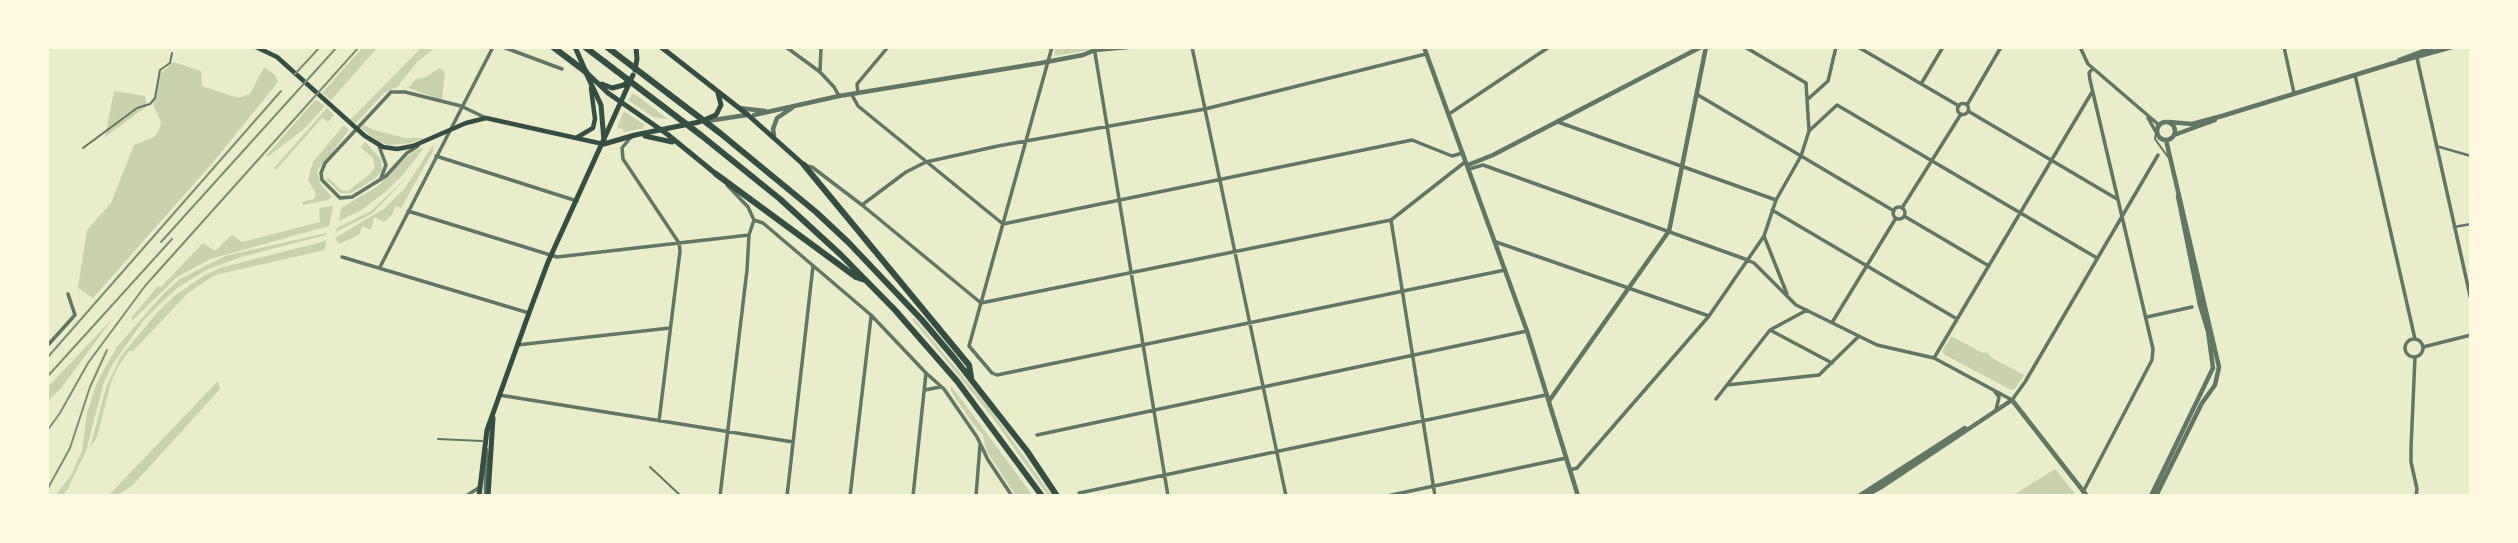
<!DOCTYPE html>
<style>
body{margin:0}
#map{position:relative;width:2518px;height:543px;overflow:hidden;background:#e9edc9;font-family:Ubuntu,sans-serif}
canvas{display:block}
.frame{position:absolute;inset:0;border:49px solid #fefae0;pointer-events:none}
</style>
<div id="map">
<canvas width="2518" height="543"></canvas>
<div class="frame"></div>
</div>
<script>
const c = document.querySelector('canvas').getContext('2d');
c.lineJoin = 'round';
function fillPath(path, color) { c.fillStyle = color; c.fill(path, 'evenodd'); }
const poly = rows => new Path2D(rows.map(r => 'M' + r).join(''));
function trace(path, color, width, dash) { c.strokeStyle = color; c.lineWidth = width; c.lineCap = dash ? 'butt' : 'round'; c.setLineDash(dash || []); c.stroke(path); }
fillPath(poly([
 [363,47,378,47,331,100,322,93],
 [422,47,436,47,418,61,397,87,384,93,356,123,350,120],
 [1056,47,1091,47,1090,50,1054,56],
 [173,62,201,71,202,86,238,98,250,94,264,67,275,75,278,82,215,160,93,298,78,288,87,230,111,203,134,145,154,137,159,131,161,122,153,104,160,74],
 [440,68,445,72,442,100,408,88,416,79,426,77],
 [114,91,145,96,147,106,105,137],
 [633,93,656,110,668,119,653,117,628,100],
 [316,99,325,106,305,128,269,156,266,156],
 [327,108,334,115,328,122,322,118,276,170,274,168],
 [624,111,645,125,642,127,645,128,624,132,622,128,619,129,617,127],
 [344,125,349,130,317,171,321,185,332,197,328,200,303,205,302,202,314,199,316,193,308,180,313,162],
 [364,125,374,130,405,138,424,138,411,143,389,145,378,141,361,128],
 [365,142,381,159,382,170,377,177,351,193,340,193,327,180,328,177,341,190,348,191,371,173,375,167,373,158,360,147],
 [433,145,433,151,401,208,395,206,392,215,384,222,374,217,371,230,362,226,359,235,339,244,335,238,385,208,405,188],
 [424,148,401,177,386,191,363,209,339,221,341,208,378,186,408,156,418,149],
 [408,176,373,213,336,232,337,228,371,211],
 [333,206,329,226,210,259,177,277,133,320,131,318,158,286,161,287,203,243,215,251,232,235,242,242,320,222,319,208],
 [326,233,326,235,241,257,206,270,177,288,160,304,144,320,112,365,103,385,86,451,67,490,62,496,55,496,71,475,82,451,87,413,97,382,117,347,163,294,180,279,225,256],
 [326,241,325,250,215,275,188,293,133,351,129,351,118,367,111,382,97,437,90,448,106,387,121,356,156,314,173,297,205,275,223,267],
 [113,318,62,387,47,402,47,388],
 [914,318,988,406,1052,496,1048,496,992,417,912,319],
 [1951,336,1983,353,1987,352,1992,358,2024,375,2015,389,2011,390,1945,355,1942,351],
 [218,381,220,389,132,486,116,496,108,496],
 [951,386,979,423,1033,496,1016,496,986,450,983,435,971,421,951,391],
 [2055,469,2077,496,2012,496]
]), '#cad2ad');
trace(poly([
 [2156,133,2155,139,2168,157],
 [83,148,137,108,150,104,155,98,160,70,170,63,172,53],
 [438,439,482,441],
 [650,467,681,496]
]), '#617663', 2);
trace(poly([
 [2436,146,2471,156],
 [2454,227,2471,224]
]), '#617663', 2.5);
trace(poly([
 [503,47,562,69],
 [786,47,820,72,834,87,839,96],
 [1052,47,969,346,992,373,997,375,1505,270],
 [1094,47,1168,496],
 [1192,47,1286,496],
 [1858,47,1959,106],
 [2080,47,2088,64,2159,125],
 [2284,47,2294,93],
 [2417,58,2471,300],
 [820,72,821,47],
 [2355,75,2415,339],
 [1921,84,1943,47],
 [858,93,857,84,888,47],
 [852,95,858,106,1003,224,1412,140,1452,156,1463,153],
 [1698,95,1894,211],
 [1807,100,1828,81,1836,47],
 '1957.5 109a5.5 5.5 0 1 1 11 0a5.5 5.5 0 1 1-11 0Z',
 [1967,105,2001,47],
 [1968,111,2117,199],
 [1449,114,1549,47],
 [2148,118,2156,132],
 [1558,122,1776,200],
 [1809,131,1837,105,2097,258],
 [631,137,622,148,623,159,679,243,680,251,659,421],
 [379,146,386,165,381,178],
 [418,146,407,153,386,176,352,197,340,198,322,180,321,173,325,163,391,92,405,92,461,106,486,118],
 [436,156,577,201],
 [807,166,812,167,862,205,981,303],
 [1469,169,1483,165,1745,259,1754,263,1796,305,1877,345,1934,358,2012,400,2025,382,2158,155],
 [727,185,748,207,754,220,763,223,871,315,926,373,944,389,977,437,988,460,1012,496],
 [862,205,906,172,926,162,998,146,1205,109,1426,54],
 '1893 213a6 6 0 1 1 12 0a6 6 0 1 1-12 0Z',
 [1902,208,1961,114],
 [1772,210,1957,319],
 [408,211,557,257,749,235],
 [1904,216,1989,266],
 [1391,220,1435,496],
 [1764,236,1787,294],
 [1496,242,1709,316],
 [342,257,529,313],
 [380,267,493,47],
 [981,303,1391,220,1465,162],
 [2147,317,2192,307],
 [1833,321,1896,218],
 [1770,330,1832,363],
 '2405 348a9 9 0 1 1 18 0a9 9 0 1 1-18 0Z',
 [517,345,670,328],
 [47,346,75,315,68,294],
 [2423,347,2471,335],
 [2415,357,2411,448,2411,462,2417,489,2416,496],
 [1934,358,2092,92],
 [1727,385,1819,375,1859,336],
 [925,390,940,387],
 [1995,392,1999,397,1996,410],
 [499,395,793,442],
 [1716,399,1770,330,1807,310],
 [1037,435,1527,331],
 [1570,470,1577,468,1709,316,1764,236,1776,200,1801,156,1809,131,1806,83,1745,47],
 [2083,492,2152,360,2153,349,2090,80,2089,73,2093,68],
 [466,496,480,487],
 [720,496,747,270,749,235,754,220],
 [787,496,813,266],
 [850,496,871,317],
 [913,496,926,373],
 [976,496,980,445],
 [1081,496,1079,493,1546,395],
 [1387,496,1566,458]
]), '#617663', 3.5);
trace(poly([
 [1424,47,1527,331,1578,496],
 [2399,60,2434,47],
 [739,108,765,111],
 [754,115,839,96,1041,63,1083,55,1095,50,1128,47],
 [707,121,747,115],
 '2157 131a9 9 0 1 1 18 0a9 9 0 1 1-18 0Z',
 [2169,122,2192,124,2222,116,2394,63,2452,47],
 [2174,135,2215,120],
 [774,136,773,129,777,118,792,108],
 [1468,165,1493,155,1701,47],
 [1549,401,1669,231,1706,47],
 [486,496,486,450],
 [1859,496,1965,428],
 [1865,496,1883,486,2012,400,2087,496],
 [2151,496,2213,368,2208,331,2200,305,2178,196],
 [2156,496,2202,403,2215,385,2219,367,2166,140]
]), '#617663', 4.5);
trace(poly([
 [256,47,277,57,365,136,383,147,397,149,413,146,466,123,486,118,603,144],
 [576,138,593,128,595,119,591,88]
]), '#344e41', 4.5);
trace(poly([
 [575,47,586,72,608,93,667,134,716,174],
 [661,47,748,115,804,165],
 [635,70,637,59,636,47],
 [586,73,601,105,604,141],
 [602,84,612,88,624,85,630,79],
 [645,136,672,142],
 [604,144,635,135,699,122,716,115,721,105,718,93],
 [479,496,487,430,529,313,548,262,633,75],
 [488,496,493,418]
]), '#344e41', 5);
trace(poly([
 [553,47,586,72],
 [585,47,702,136,780,199,841,255,895,310,957,381,1042,496],
 [607,47,720,133,816,212,848,242,922,320,955,359,1027,451,1057,496],
 [804,165,969,365,971,377],
 [716,174,856,277,865,280]
]), '#344e41', 6);
trace(poly([
 [294,75,320,47],
 [161,242,337,47],
 [47,358,281,91],
 [47,377,172,239],
 [47,431,60,413,88,363,145,286,359,47],
 [47,490,70,448,90,387,107,350]
]), '#7c8e77', 2);
</script>
